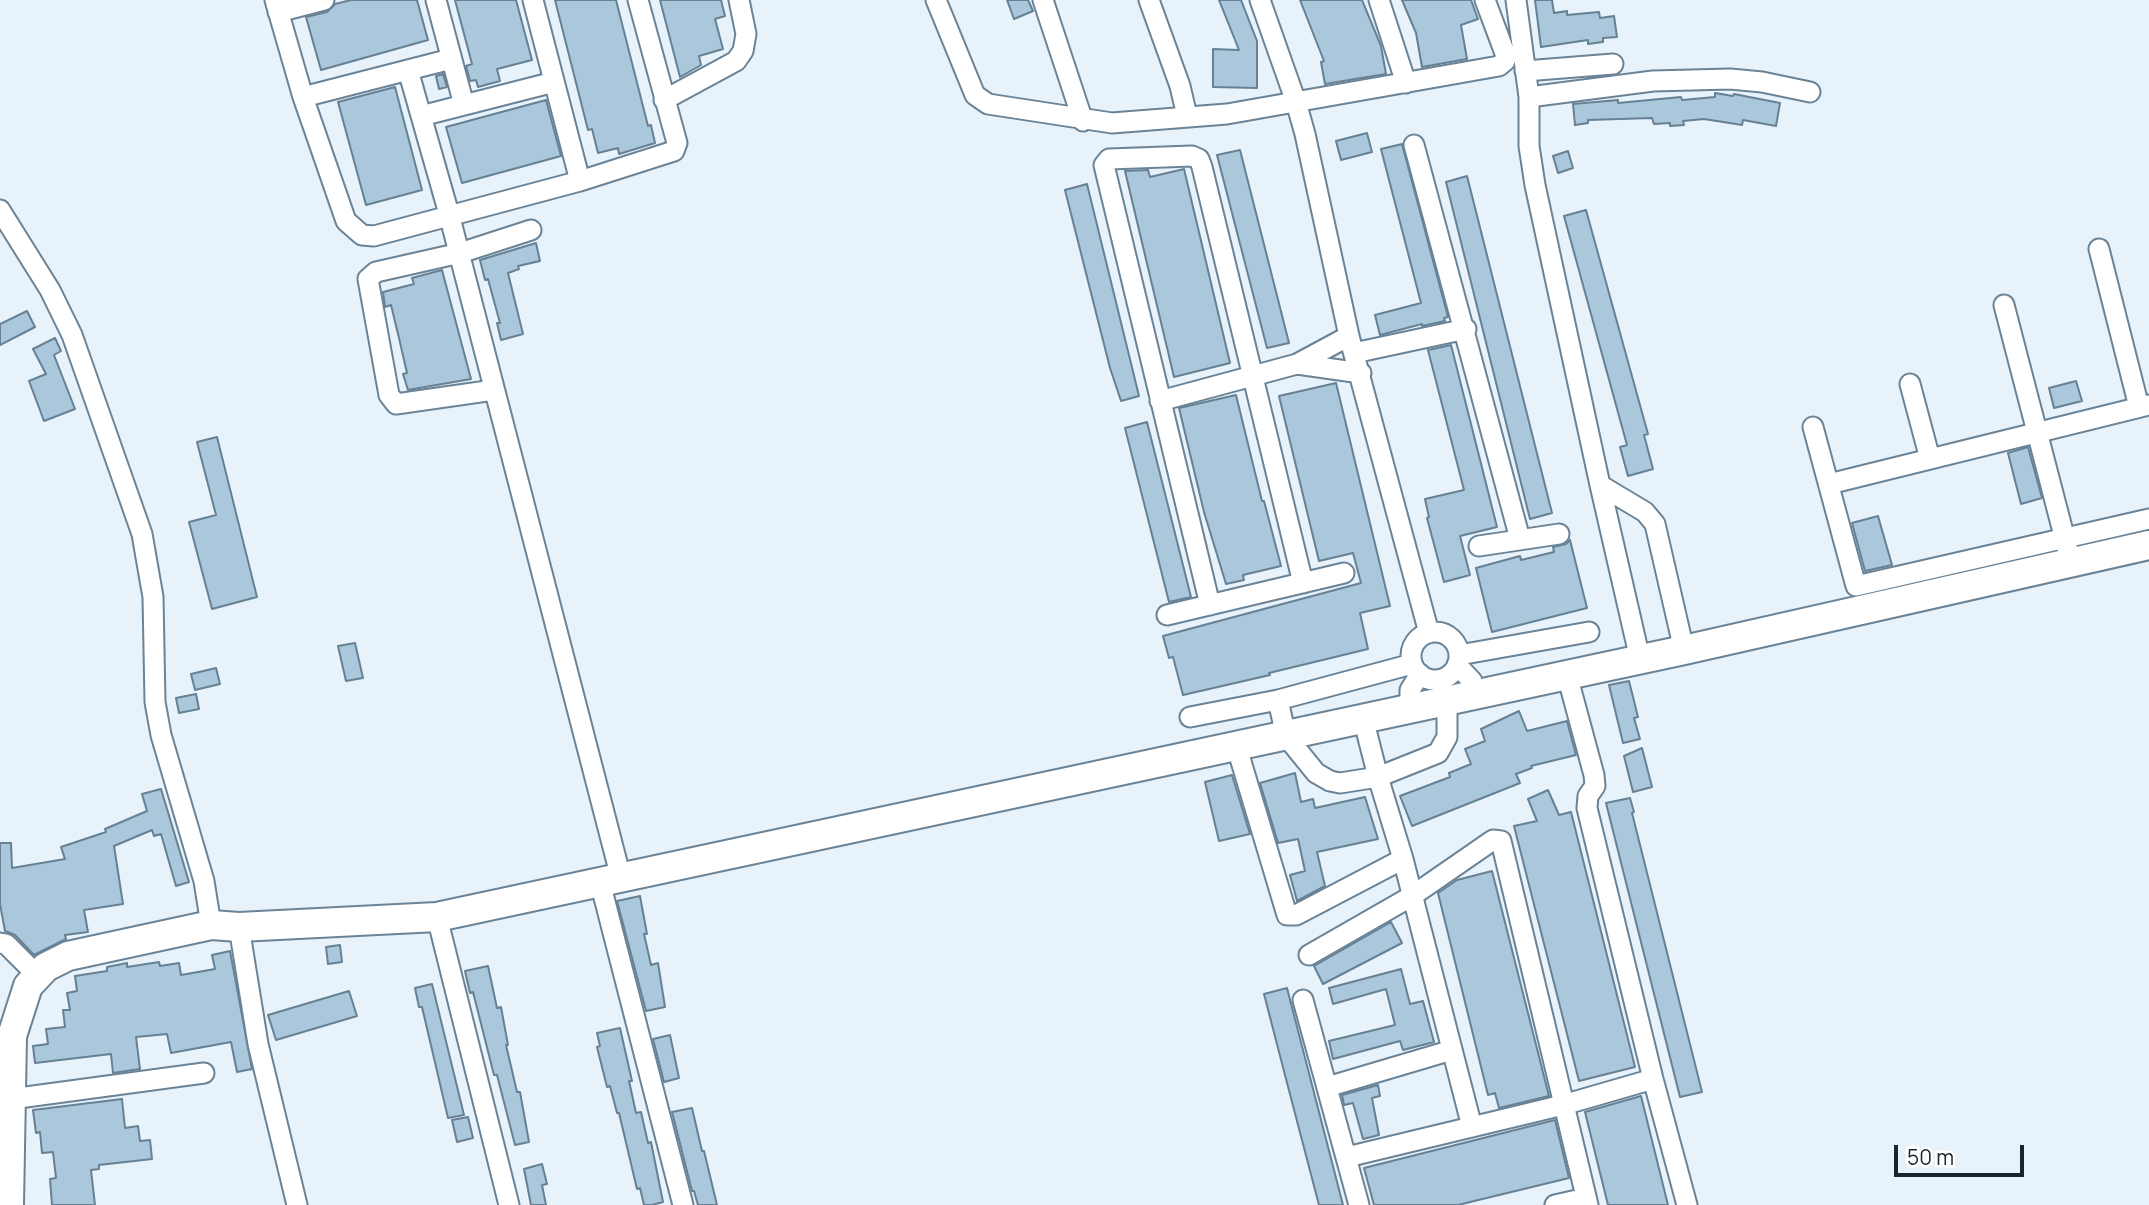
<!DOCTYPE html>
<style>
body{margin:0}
#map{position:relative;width:2149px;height:1205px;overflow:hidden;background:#e7f2fb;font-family:Manrope,sans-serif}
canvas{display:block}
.scale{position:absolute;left:1894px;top:1145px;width:130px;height:32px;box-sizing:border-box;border:4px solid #1a242c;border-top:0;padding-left:9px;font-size:21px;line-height:24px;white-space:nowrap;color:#1a242c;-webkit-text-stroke:5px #fff;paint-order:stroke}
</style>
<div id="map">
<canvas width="2149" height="1205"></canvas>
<div class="scale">50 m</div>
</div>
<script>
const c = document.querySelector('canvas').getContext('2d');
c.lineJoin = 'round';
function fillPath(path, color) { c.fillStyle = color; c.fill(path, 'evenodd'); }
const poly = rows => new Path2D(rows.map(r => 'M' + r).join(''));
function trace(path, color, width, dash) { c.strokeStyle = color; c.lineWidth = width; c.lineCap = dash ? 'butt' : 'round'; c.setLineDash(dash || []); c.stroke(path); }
const building = poly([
 [351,0,417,0,428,40,321,70,306,17,327,12,335,4,351,0],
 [455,0,516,0,532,60,497,69,500,81,478,87,476,80,470,81,466,66,472,64,455,0],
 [555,0,616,0,648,126,651,125,655,143,619,154,618,148,598,153,592,129,588,130,555,0],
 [660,0,721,0,725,16,715,19,723,49,699,56,701,65,680,77,660,0],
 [1007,0,1028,0,1033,11,1014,19,1007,0],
 [1219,0,1241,0,1257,41,1257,88,1213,87,1213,49,1239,50,1219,0],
 [1300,0,1362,0,1381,46,1386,74,1325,84,1321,62,1324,61,1300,0],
 [1402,0,1471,0,1478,19,1461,25,1467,59,1422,67,1416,33,1402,0],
 [1535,0,1552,0,1554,13,1567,11,1567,15,1599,12,1600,18,1614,16,1617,37,1603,38,1603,42,1588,44,1588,40,1541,47,1535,0],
 [443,74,447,87,439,89,436,76,443,74],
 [395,87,422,190,366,205,338,102,395,87],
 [1715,93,1733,96,1734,94,1780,103,1776,126,1743,120,1742,125,1704,119,1683,121,1684,125,1670,126,1670,123,1654,124,1652,118,1588,120,1588,123,1575,125,1573,104,1618,100,1618,103,1681,97,1682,100,1715,97,1715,93],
 [546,100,561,156,462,183,446,127,546,100],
 [1367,133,1372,152,1341,160,1336,141,1367,133],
 [1402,144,1448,317,1444,318,1445,321,1422,326,1422,324,1380,335,1375,315,1421,303,1381,149,1402,144],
 [1240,150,1289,343,1267,348,1217,155,1240,150],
 [1568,151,1573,168,1558,173,1553,156,1568,151],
 [1184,169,1230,363,1174,377,1125,171,1148,170,1150,177,1184,169],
 [1467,176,1552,513,1530,519,1446,182,1467,176],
 [1087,184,1139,396,1121,401,1110,368,1065,190,1087,184],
 [1586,210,1648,434,1644,435,1653,469,1628,476,1620,447,1627,445,1564,216,1586,210],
 [536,243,540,261,518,266,519,269,508,273,523,334,501,340,497,323,500,323,488,279,485,280,480,260,536,243],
 [442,270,471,379,408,390,403,374,407,373,399,338,391,305,385,307,383,292,414,284,412,278,442,270],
 [27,311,35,327,0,345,0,324,27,311],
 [55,338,61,351,54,355,75,409,44,421,29,381,46,374,33,349,55,338],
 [1451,345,1497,527,1460,536,1470,575,1444,582,1427,518,1429,517,1425,499,1464,490,1428,350,1451,345],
 [2076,381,2082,401,2054,408,2049,388,2076,381],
 [1336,383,1390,606,1360,613,1368,649,1269,673,1270,675,1183,695,1173,657,1169,658,1163,636,1361,583,1353,553,1319,561,1279,396,1336,383],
 [1236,395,1262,501,1264,501,1281,566,1243,575,1244,580,1226,584,1204,512,1179,408,1236,395],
 [1147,422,1191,597,1169,602,1125,428,1147,422],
 [217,437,257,597,212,609,189,522,216,515,197,442,217,437],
 [2028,447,2042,498,2021,504,2008,453,2028,447],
 [1878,516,1892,565,1865,571,1852,523,1878,516],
 [1570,540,1587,608,1492,632,1476,568,1520,556,1521,560,1554,552,1553,547,1566,544,1570,540],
 [355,643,363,678,346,681,338,646,355,643],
 [216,668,220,684,195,690,191,674,216,668],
 [1629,681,1638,717,1634,718,1640,739,1623,743,1609,685,1629,681],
 [196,694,199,709,179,713,176,698,196,694],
 [1519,711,1527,731,1567,721,1576,755,1531,766,1532,768,1516,774,1520,783,1412,826,1400,796,1450,777,1449,773,1471,764,1465,749,1485,741,1481,729,1519,711],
 [1642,748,1652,787,1633,792,1624,756,1642,748],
 [1295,773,1301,802,1313,799,1315,808,1365,797,1378,839,1317,852,1325,886,1297,901,1290,875,1305,871,1298,839,1278,843,1260,783,1295,773],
 [1232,775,1250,834,1219,841,1205,782,1232,775],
 [161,789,189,882,176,886,161,834,154,836,152,830,114,846,123,904,84,910,88,932,65,935,66,939,34,955,15,935,5,931,0,904,0,843,11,843,12,868,65,859,61,847,106,832,105,829,147,811,142,794,161,789],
 [1548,790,1559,815,1571,812,1635,1067,1579,1081,1514,826,1537,821,1528,799,1548,790],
 [1630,798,1634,812,1632,813,1702,1092,1680,1097,1606,803,1630,798],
 [1492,871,1549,1096,1499,1108,1495,1093,1488,1095,1438,893,1457,880,1492,871],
 [640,896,647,934,644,934,651,965,658,963,665,1007,646,1011,617,901,640,896],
 [1391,922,1402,943,1323,984,1314,966,1391,922],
 [340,945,342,962,328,964,326,947,340,945],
 [230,951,252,1069,237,1072,231,1042,171,1053,167,1034,136,1037,140,1069,113,1073,111,1054,35,1063,33,1046,48,1044,46,1029,65,1027,63,1010,70,1010,67,993,77,991,75,976,107,971,107,967,127,963,127,967,159,962,160,966,179,963,181,975,215,969,212,955,230,951],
 [488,966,497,1008,501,1007,508,1045,506,1045,517,1092,520,1092,529,1142,515,1145,497,1075,494,1075,473,992,470,993,465,971,488,966],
 [1401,969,1410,1004,1423,1001,1434,1042,1403,1050,1400,1041,1333,1059,1329,1041,1395,1025,1386,989,1333,1004,1329,988,1401,969],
 [432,984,464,1115,448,1118,422,1007,419,1007,415,988,432,984],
 [1287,988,1343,1205,1319,1205,1286,1079,1264,994,1287,988],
 [349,991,357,1016,276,1040,268,1015,349,991],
 [620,1028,632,1081,629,1081,636,1113,641,1112,648,1143,651,1142,663,1202,652,1205,644,1205,640,1188,637,1189,619,1113,617,1113,610,1086,607,1087,597,1047,600,1046,597,1033,620,1028],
 [670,1035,679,1078,664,1082,653,1039,670,1035],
 [1378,1085,1380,1096,1372,1098,1379,1135,1363,1139,1353,1103,1344,1105,1342,1095,1378,1085],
 [1641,1096,1668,1205,1608,1205,1585,1112,1641,1096],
 [122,1099,125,1128,138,1126,140,1141,150,1140,152,1159,99,1165,99,1169,91,1170,95,1205,52,1205,50,1179,56,1178,53,1152,42,1153,40,1132,36,1133,33,1110,122,1099],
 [692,1108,702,1151,704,1151,717,1205,698,1205,694,1191,692,1191,672,1112,692,1108],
 [468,1117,473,1138,457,1142,452,1120,468,1117],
 [1555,1120,1569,1178,1458,1205,1374,1205,1364,1168,1555,1120],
 [542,1164,547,1184,542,1185,546,1205,531,1205,524,1169,542,1164]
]);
fillPath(building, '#abc7dc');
trace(building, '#668094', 2);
const street = poly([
 [275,0,303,97,346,221,362,235,374,236,580,181,674,151,677,143,638,0],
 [436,0,464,105],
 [533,0,580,181],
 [936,0,975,95,988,104,1112,123,1227,114,1499,66,1505,61,1506,56,1485,0],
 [1043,0,1083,121],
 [1149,0,1180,86,1187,116],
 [1260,0,1296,102,1305,134,1349,336,1429,633],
 [1379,0,1406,83],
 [1516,0,1529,97,1529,146,1535,185,1600,485,1640,659],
 [278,12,324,0],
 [408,70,449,214,621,878],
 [1525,71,1613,64],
 [303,97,451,59],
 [1529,97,1653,81,1730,79,1762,82,1810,92],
 [664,100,736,61,743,51,746,34,739,0],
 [421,116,554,82],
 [1414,145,1520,539],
 [0,210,50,290,72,335,142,534,153,597,155,702,161,735,204,881,211,925],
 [2099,249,2139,407],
 [2004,305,2068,551],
 [1349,336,1297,364,1361,373],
 [1354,353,1466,329],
 [1910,384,1930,459],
 [494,390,396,404,389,395,368,279,376,272,460,253,531,230],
 [1160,401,1297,364],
 [1813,427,1856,586,2149,519],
 [1829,484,2149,405],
 [1600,485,1645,512,1655,524,1684,650],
 [1479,546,1559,534],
 [1210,605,1104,165,1109,159,1192,156,1199,159,1202,167,1303,583],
 [1167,615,1344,573],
 '1411 656a24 24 0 1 1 48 0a24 24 0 1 1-48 0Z',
 [1459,655,1589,632],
 [1457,665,1472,681,1474,695],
 [1567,675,1594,775,1595,786,1588,796,1587,808,1653,1079,1687,1205],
 [1278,700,1286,736,1316,773,1330,781,1340,783,1378,777,1438,753,1447,737,1447,700],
 [1410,707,1410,690,1420,674],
 [1190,717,1278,700,1412,664],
 [1363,718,1378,777,1403,859,1472,1127],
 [1237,748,1287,915,1296,915,1403,859],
 [600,882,683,1205],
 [437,917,509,1205],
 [239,927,258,1044,297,1205],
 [0,943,6,944,37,975],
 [1309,955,1412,896,1493,840,1501,841,1588,1205],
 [1303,1000,1359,1205],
 [1327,1087,1452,1050],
 [11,1099,204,1073],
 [1347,1157,1563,1105,1653,1079],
 [1555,1205,1586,1198]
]);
const secondary = poly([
 [9,1205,12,1036,28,986,46,967,68,956,211,925,239,927,437,917,1684,650,2149,545]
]);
trace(street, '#6a8397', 23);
trace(secondary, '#6a8397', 32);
trace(street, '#fff', 19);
trace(secondary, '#fff', 28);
</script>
